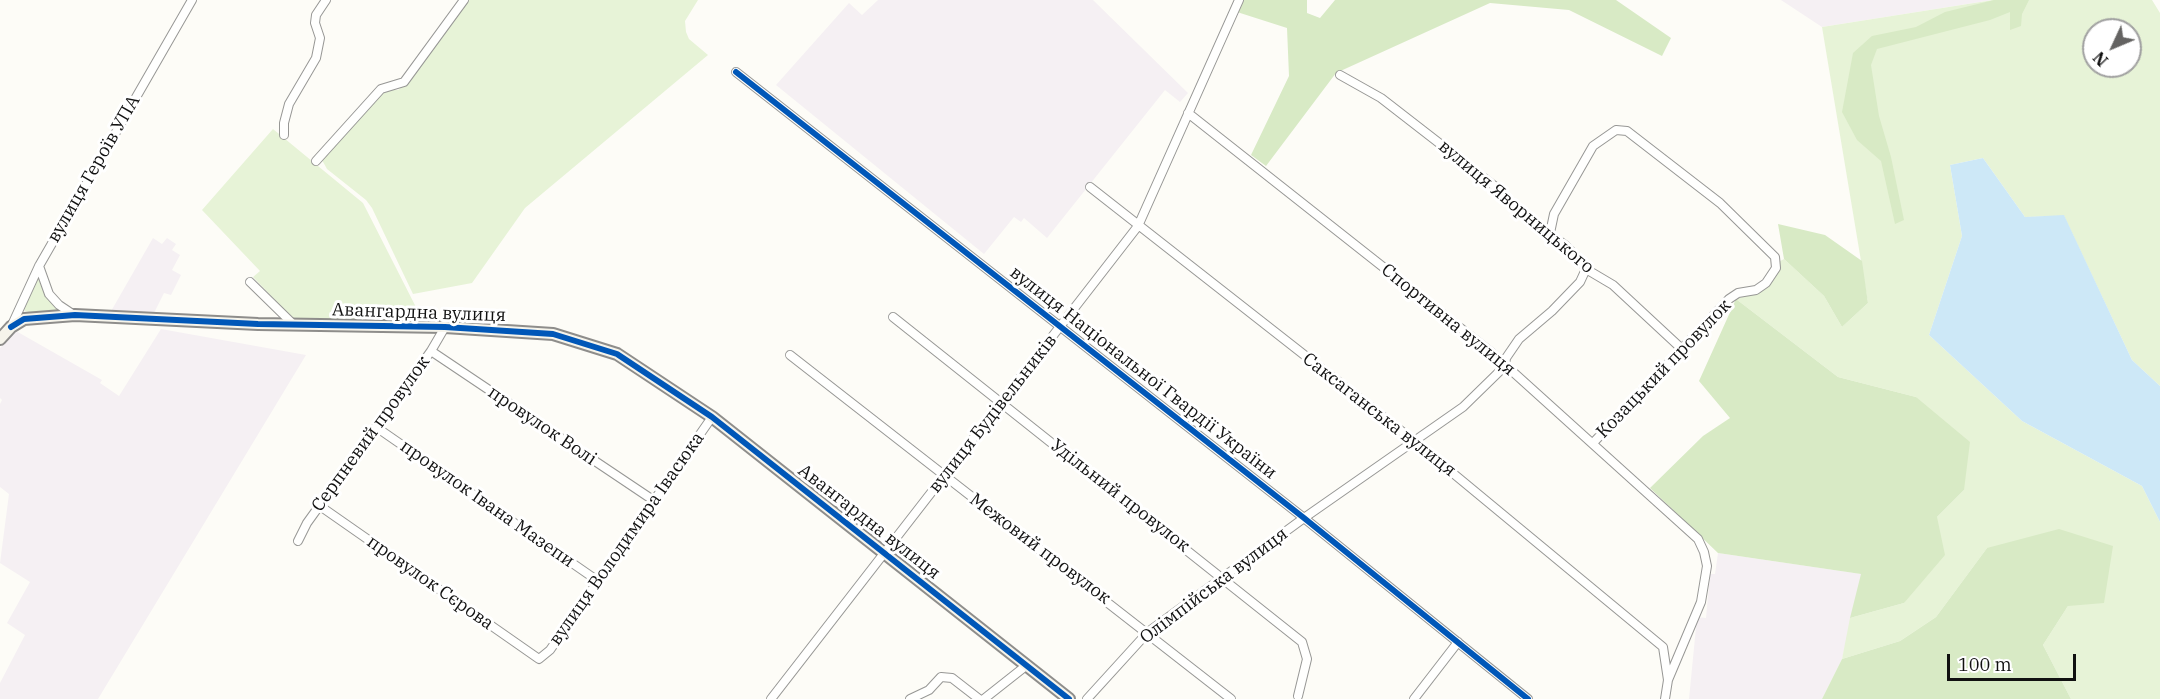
<!DOCTYPE html>
<meta charset="utf-8">
<style>
body{margin:0}
#map{position:relative;width:2160px;height:699px;overflow:hidden;background:#fdfcf7;font-family:"IBM Plex Serif",serif}
canvas{display:block}
.north{position:absolute;left:2082px;top:18px;width:60px;height:60px;box-sizing:border-box;background:#fff;border:2px solid #a0a0a0;border-radius:50%;rotate:226deg;font-size:16px;font-weight:700;line-height:24px;text-align:center;color:#111}
.north::after{content:'';display:block;margin:auto;width:21px;height:27px;background:#646362;clip-path:polygon(50% 0,100% 100%,50% 72%,0 100%)}
.scale{position:absolute;left:1947px;top:654px;width:129px;height:27px;box-sizing:border-box;border:3px solid #111;border-top:0;padding-left:8px;font-size:18px;line-height:21px;white-space:nowrap;color:#111;-webkit-text-stroke:4px #fff;paint-order:stroke}
</style>
<div id="map">
<canvas width="2160" height="699"></canvas>
<div class="north">N</div>
<div class="scale">100 m</div>
</div>
<script>
const c = document.querySelector('canvas').getContext('2d');
c.lineJoin = 'round';
function fillPath(path, color) { c.fillStyle = color; c.fill(path, 'evenodd'); }
const poly = rows => new Path2D(rows.map(r => 'M' + r).join(''));
function trace(path, color, width, dash) { c.strokeStyle = color; c.lineWidth = width; c.lineCap = dash ? 'butt' : 'round'; c.setLineDash(dash || []); c.stroke(path); }
function label(font, color, halo, rows, align = 'center') {
  c.font = font + ' "IBM Plex Serif",serif'; c.lineWidth = 6; c.setLineDash([]); c.textBaseline = 'middle'; c.strokeStyle = halo; c.fillStyle = color; for (const [text, x, y, turn = 0] of rows) {
    c.save(); c.translate(x, y); c.rotate((+turn || 0) * Math.PI / 180); c.textAlign = isNaN(turn) ? turn : align; if (halo) c.strokeText(text, 0, 0); c.fillText(text, 0, 0); c.restore();
  }
}
fillPath(poly([
 [878,0,1093,0,1188,93,1180,102,1165,90,1047,238,1024,218,1021,222,1014,217,984,254,776,85,849,3,862,15],
 [1781,0,1993,0,1822,27],
 [153,238,162,244,167,238,176,244,172,250,180,255,172,270,181,275,171,295,164,293,153,315,110,313],
 [161,329,306,355,98,699,0,699,0,683,25,635,7,623,30,582,0,563,9,494,0,487,0,404,2,400,0,398,0,348,16,331,102,380,100,383,119,396],
 [1718,553,1862,574,1842,659,1822,699,1689,699,1697,617,1706,618,1710,574,1715,574]
]), '#f5f0f3');
fillPath(poly([
 [467,0,698,0,685,21,686,32,689,39,708,55,525,208,472,283,413,294,372,208,366,200,327,169,322,160,385,90,398,90,403,86],
 [1993,0,2152,0,2160,13,2160,386,2132,360,2064,216,2025,217,1983,158,1950,165,1962,236,1929,335,2022,421,2142,486,2160,522,2160,699,2071,699,2043,645,2068,606,1987,548,1936,617,1900,641,1842,659,1850,618,1904,603,1937,517,1964,490,1916,397,1838,377,1736,299,1754,293,1778,262,1784,259,1824,296,1842,327,1868,303,1822,27],
 [2094,30,2130,30,2130,66,2094,66],
 [273,129,363,203,421,317,421,323,294,320,253,277,260,271,202,210],
 [38,273,44,291,64,311,33,313,25,311,22,308]
]), '#e7f3d7');
fillPath(poly([
 [1244,0,1307,0,1307,13,1320,18,1335,0,1616,0,1671,38,1662,56,1569,10,1490,3,1336,73,1266,166,1251,155,1289,76,1287,28,1237,12],
 [1994,0,2029,0,2022,14,2021,26,2010,30,2010,12,1990,20,1877,49,1871,65,1879,116,1891,157,1904,220,1895,224,1881,161,1857,140,1842,112,1853,53,1872,36,1916,27,1945,12],
 [1778,224,1825,235,1862,261,1868,303,1842,327,1824,296,1784,259],
 [1736,299,1838,377,1916,397,1970,442,1964,490,1937,517,1945,555,1904,603,1850,618,1861,574,1718,553,1650,488,1703,436,1730,418,1699,381],
 [2059,529,2113,546,2104,603,2068,606,2043,645,2071,699,1822,699,1842,659,1900,641,1936,617,1987,548]
]), '#d8eac5');
fillPath(poly([
 [1983,158,2025,217,2064,215,2132,360,2160,386,2160,522,2142,486,2022,421,1929,335,1962,236,1950,165]
]), '#cde8f7');
const street = poly([
 [736,72,1304,518,1528,699],
 [1340,75,1381,98,1497,188,1519,212,1565,245,1579,259,1586,269,1613,285,1683,350],
 [1188,113,1492,353,1698,539,1704,552,1707,566,1701,602,1668,680],
 [284,135,284,123,289,104,316,58,320,38,315,23,316,15,326,0],
 [316,161,381,89,404,82,464,0],
 [1090,187,1414,441,1663,647,1668,680,1665,699],
 [1550,233,1554,214,1593,146,1616,130,1627,131,1720,203,1775,257,1776,268,1766,283,1756,290,1738,293,1729,299,1593,443],
 [39,266,49,294,59,305,74,315],
 [250,282,293,324],
 [893,317,1302,642,1307,659,1298,696],
 [11,327,39,266,192,0],
 [431,351,653,500],
 [790,355,1231,699],
 [376,427,598,581],
 [320,506,539,659,550,650,712,417],
 [298,541,307,523,431,351,445,327],
 [771,699,1138,226,1239,0],
 [910,699,929,690,941,677,952,678,979,699],
 [984,699,1027,665],
 [1087,699,1148,632,1304,518,1463,407,1505,366,1506,358,1519,339,1552,311,1580,282,1586,269],
 [1414,699,1458,642]
]);
const secondary = poly([
 [0,339,11,327,24,319,75,315,258,324,445,327,553,334,617,354,712,417,1069,699]
]);
trace(street, '#979795', 10);
trace(secondary, '#8e8d8b', 14);
trace(street, '#fffffe', 8);
trace(secondary, '#f6f4eb', 10);
trace(poly([
 [736,72,1304,518,1528,699],
 [11,327,24,319,75,315,258,324,445,327,553,334,617,354,712,417,1069,699]
]), '#0057b8', 6);
label('18px', '#111', '#fff', [
 ["вулиця Героїв УПА",94,169,-60],
 ["вулиця Яворницького",1516,207,40],
 ["Авангардна вулиця",419,313,2],
 ["Спортивна вулиця",1448,320,39],
 ["Козацький провулок",1664,369,-46],
 ["вулиця Національної Гвардії України",1143,373,38],
 ["вулиця Будівельників",993,414,-52],
 ["Саксаганська вулиця",1379,415,38],
 ["провулок Волі",542,426,34],
 ["Серпневий провулок",371,434,-54],
 ["Удільний провулок",1120,496,38],
 ["провулок Івана Мазепи",487,504,35],
 ["Авангардна вулиця",869,522,38],
 ["вулиця Володимира Івасюка",627,539,-55],
 ["Межовий провулок",1040,549,37],
 ["провулок Сєрова",430,583,35],
 ["Олімпійська вулиця",1214,586,-37]
]);
</script>
